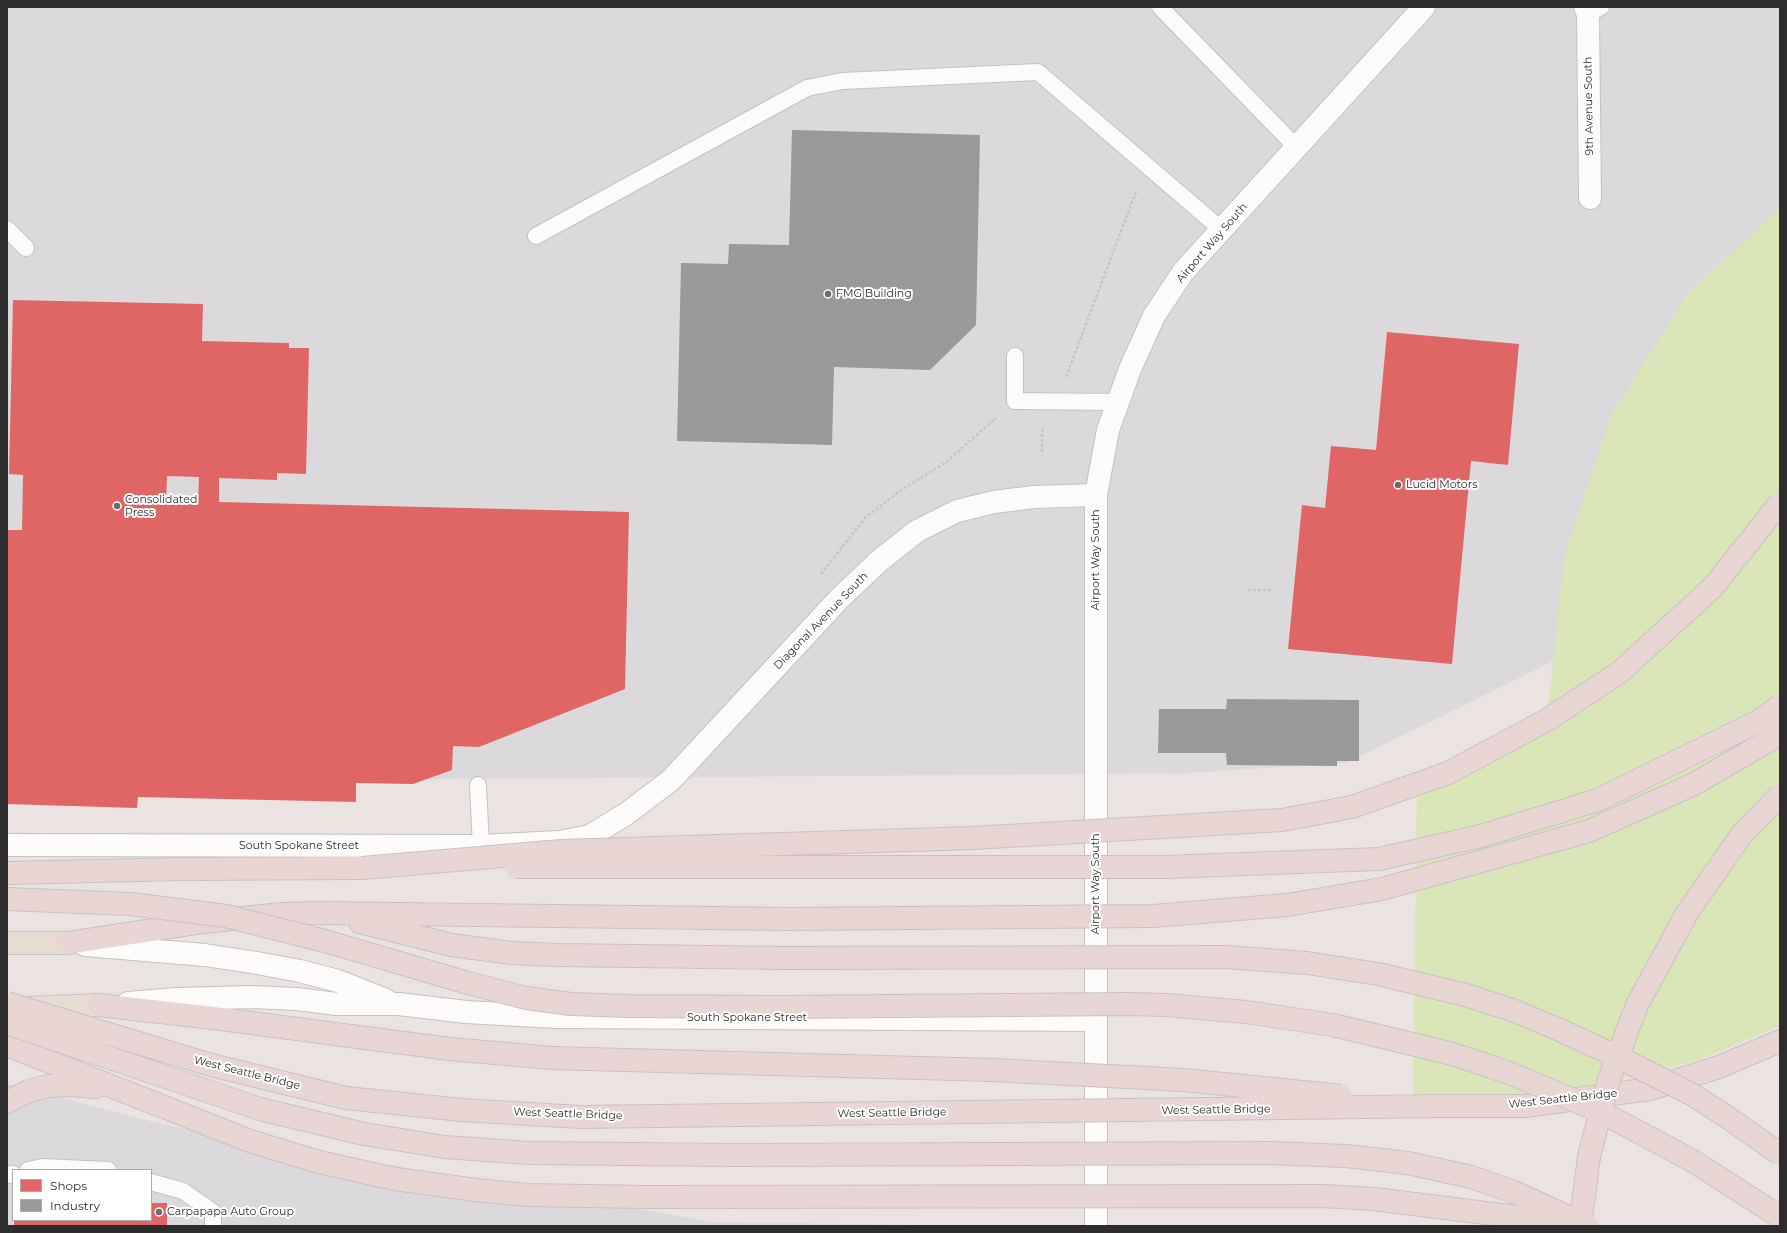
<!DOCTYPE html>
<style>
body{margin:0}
#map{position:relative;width:1787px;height:1233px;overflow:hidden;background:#eae3e1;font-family:Montserrat,sans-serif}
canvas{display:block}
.frame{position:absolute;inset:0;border:8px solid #2c2c2c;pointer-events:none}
.legend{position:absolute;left:12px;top:1169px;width:140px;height:52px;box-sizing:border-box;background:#fff;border:1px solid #ababab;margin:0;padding:5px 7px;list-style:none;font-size:12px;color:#2c2c2c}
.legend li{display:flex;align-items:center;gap:8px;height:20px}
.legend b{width:20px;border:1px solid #ababab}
</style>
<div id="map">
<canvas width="1787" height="1233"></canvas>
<div class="frame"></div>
<ul class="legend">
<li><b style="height:11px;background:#e06666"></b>Shops</li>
<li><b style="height:11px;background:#999"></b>Industry</li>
</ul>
</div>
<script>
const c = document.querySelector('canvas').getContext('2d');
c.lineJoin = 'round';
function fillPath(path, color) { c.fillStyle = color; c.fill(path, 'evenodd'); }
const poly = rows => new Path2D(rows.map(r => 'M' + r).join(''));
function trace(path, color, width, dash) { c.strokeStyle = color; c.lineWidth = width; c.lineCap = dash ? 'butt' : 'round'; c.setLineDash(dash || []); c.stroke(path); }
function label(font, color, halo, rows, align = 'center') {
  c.font = font + ' Montserrat,sans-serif'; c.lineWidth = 4; c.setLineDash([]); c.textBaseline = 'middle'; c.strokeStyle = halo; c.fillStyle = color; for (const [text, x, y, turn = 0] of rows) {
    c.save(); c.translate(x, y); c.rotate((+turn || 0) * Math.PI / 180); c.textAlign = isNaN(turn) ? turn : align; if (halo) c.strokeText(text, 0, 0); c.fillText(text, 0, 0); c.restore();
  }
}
fillPath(poly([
 [7,7,1780,7,1780,398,1612,632,1347,763,1187,773,7,783],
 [7,1084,165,1125,712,1222,1000,1226,7,1226],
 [13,1170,151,1170,151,1220,13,1220]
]), '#dcd9dd');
fillPath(poly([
 [1780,207,1780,1026,1699,1060,1553,1096,1413,1102,1417,780,1547,717,1565,554,1612,414,1686,296]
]), '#dae6b8');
fillPath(poly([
 [13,300,203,304,202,341,289,343,289,348,309,348,306,474,277,473,277,480,219,478,219,502,629,512,625,689,479,747,453,746,452,770,413,784,356,783,356,802,138,797,137,808,7,804,7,530,22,530,23,475,9,474],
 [167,476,199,477,198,502,166,501],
 [1387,332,1519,344,1508,465,1471,461,1452,664,1288,649,1302,505,1325,508,1331,446,1376,450],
 [151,1203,167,1203,167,1226,14,1226,14,1220,151,1220]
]), '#e06666');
fillPath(poly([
 [792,130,980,135,976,325,930,370,834,367,832,445,677,441,681,263,728,264,729,244,789,245],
 [1227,699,1359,700,1359,761,1337,761,1337,766,1227,765,1226,753,1158,753,1159,709,1226,709]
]), '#999');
const lane = poly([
 [1160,7,1297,148],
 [1588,14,1601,7],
 [7,229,26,248],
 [536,236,807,88,842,81,1038,72,1222,230],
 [1015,356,1015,401,1117,402],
 [478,785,481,846],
 [28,1170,43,1167,108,1170],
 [7,1175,13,1174],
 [151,1182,183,1191,213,1212,213,1226]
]);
const street = poly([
 [1585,7,1588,14,1590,198],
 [7,845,481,846,559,842,590,836,626,814,671,780,839,599,879,561,917,531,957,511,994,502,1034,497,1096,495]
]);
const secondary = poly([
 [85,945,205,955,257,963,300,971,338,981,386,1000],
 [128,1003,177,999,252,997,297,999,336,1004,399,1004,466,1012,556,1017,1096,1020],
 [1096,1226,1096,495,1108,430,1130,369,1154,316,1183,272,1424,7]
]);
const primary = poly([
 [7,943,67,943],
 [28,1008,99,1005]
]);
const highway = poly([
 [7,873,182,869,362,868],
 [360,922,451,945,512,953,558,955,785,958],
 [67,943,204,922,282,914,319,913,788,919],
 [99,1005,213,1018,450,1049,552,1058],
 [7,1045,250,1141,319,1162,395,1179,476,1190,527,1195,646,1197],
 [7,1102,29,1091,48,1086,71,1085,96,1087],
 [1441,1106,1525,1106,1650,1089,1719,1067,1780,1041]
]);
trace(lane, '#c3c2c2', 18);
trace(street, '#c3c2c2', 24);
trace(secondary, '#c3c2c2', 24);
trace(primary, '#c6c2c2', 24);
trace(highway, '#c6c2c2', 24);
trace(poly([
 [1066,377,1137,189],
 [1042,452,1042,432,1044,427],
 [821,574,865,518,901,490,945,463,996,418],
 [1248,590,1273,590]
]), '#c7c6c6', 2.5, [3, 2]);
trace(lane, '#fcfbfa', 16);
trace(street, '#fcfbfa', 22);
trace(secondary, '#fcfbfa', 22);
trace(primary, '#e8dcd3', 22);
trace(highway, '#e9d6d4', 22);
const highwayBridge = poly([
 [516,867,1164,867,1379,859,1481,836,1598,800,1759,721,1780,706],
 [362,868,561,851,973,838,1282,820,1352,807,1448,773,1547,720,1620,672,1713,587,1780,503],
 [7,899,130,904,226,916,325,941,468,983,526,998,571,1004,625,1006,779,1007,1127,1004,1166,1005,1246,1012,1333,1025,1449,1053,1480,1063,1512,1074,1597,1110,1693,1161,1780,1217],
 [788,919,1153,916,1287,905,1382,889,1589,831,1692,785,1770,740,1780,732],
 [785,958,1226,957,1307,963,1378,974,1466,995,1515,1011,1562,1031,1612,1054,1693,1095,1727,1117,1780,1154],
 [7,1003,211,1065,346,1098,462,1110,580,1117,1441,1106],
 [7,1023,260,1109,364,1134,445,1147,528,1153,735,1155,1270,1153,1346,1156,1408,1163,1471,1177,1514,1192,1588,1226],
 [552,1058,992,1070,1184,1080,1341,1096],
 [646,1197,1322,1196,1374,1199,1565,1223],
 [1580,1226,1589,1157,1608,1082,1637,1005,1687,913,1742,834,1780,795]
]);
trace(highwayBridge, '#c6c2c2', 24, []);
trace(highwayBridge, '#e9d6d4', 22);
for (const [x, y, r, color] of [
 [828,294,4,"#6e6c6b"],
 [1398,485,4,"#6e6c6b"],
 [117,506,4,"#6e6c6b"],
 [159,1212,4,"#6e6c6b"]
]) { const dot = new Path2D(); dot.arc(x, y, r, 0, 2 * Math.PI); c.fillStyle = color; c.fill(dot); trace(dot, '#fff', 1.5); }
label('11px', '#2c2c2c', '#fff', [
 ["9th Avenue South",1589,106,-91],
 ["Airport Way South",1212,243,-49],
 ["Airport Way South",1096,560,-90],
 ["Diagonal Avenue South",821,621,-46],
 ["South Spokane Street",299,846],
 ["Airport Way South",1096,884,-90],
 ["South Spokane Street",747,1018],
 ["West Seattle Bridge",247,1073,14],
 ["West Seattle Bridge",1563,1099,-6],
 ["West Seattle Bridge",1216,1110,-1],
 ["West Seattle Bridge",892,1113,-1],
 ["West Seattle Bridge",568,1114,2]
]);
label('11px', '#2c2c2c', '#fff', [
 ["FMG Building",836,294],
 ["Lucid Motors",1406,485],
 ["Consolidated",125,500],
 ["Press",125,513],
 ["Carpapapa Auto Group",167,1212]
], 'left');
</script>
